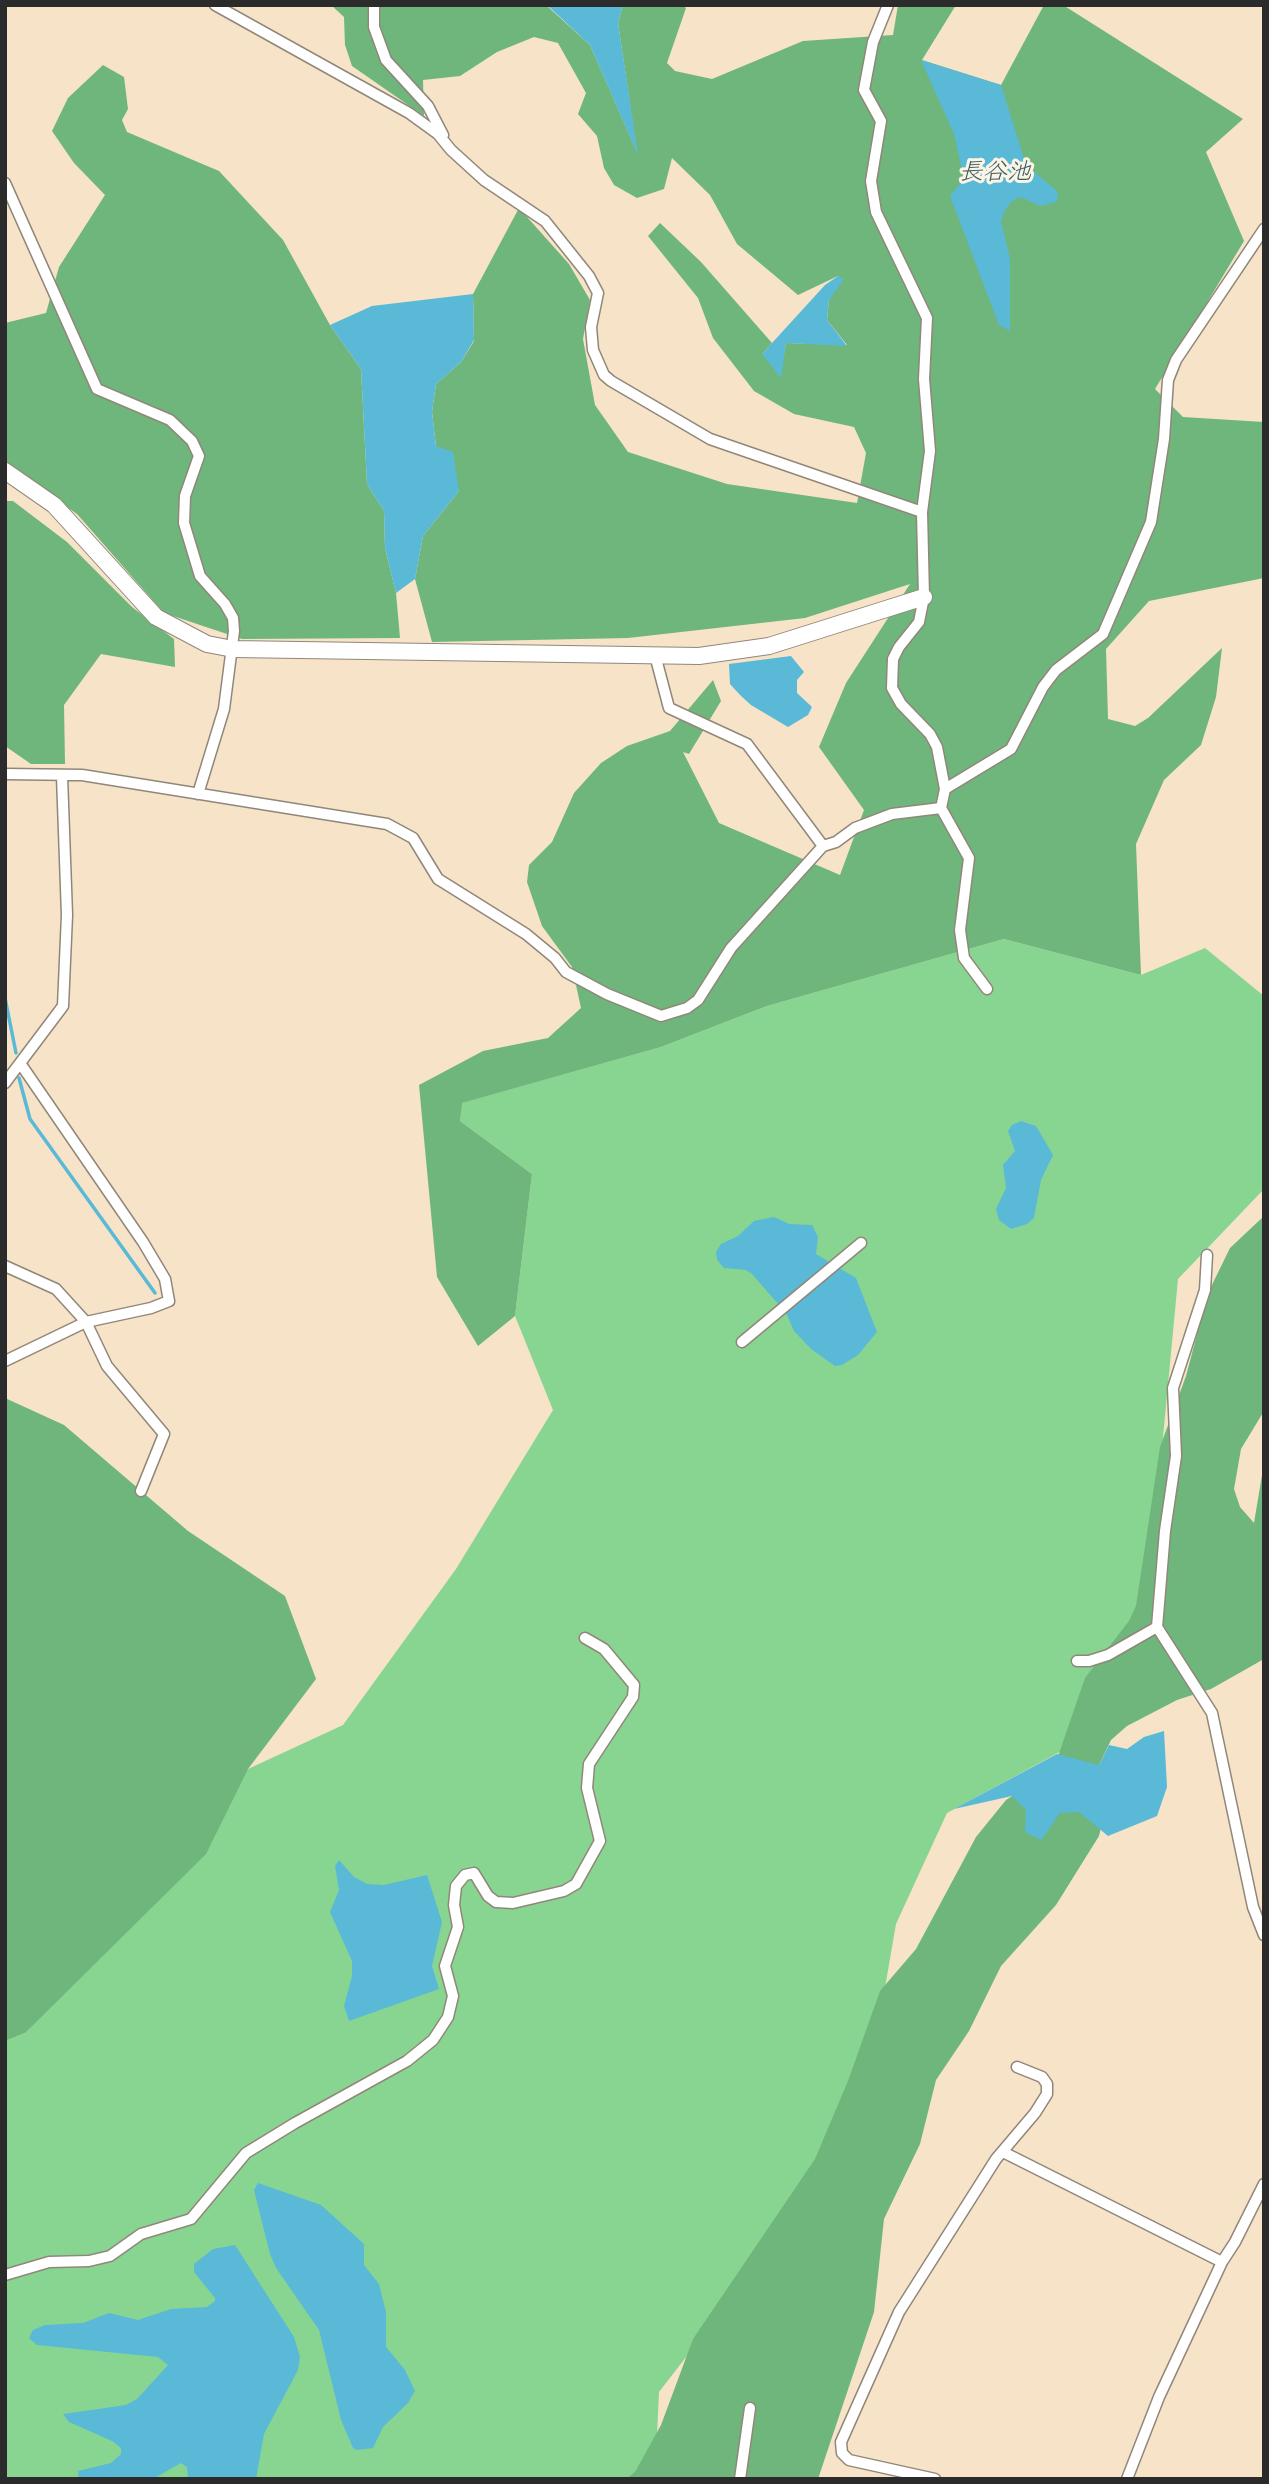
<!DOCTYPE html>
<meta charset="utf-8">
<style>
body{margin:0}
#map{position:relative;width:1269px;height:2484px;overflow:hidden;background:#f6e3c8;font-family:"Patrick Hand",sans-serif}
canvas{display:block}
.frame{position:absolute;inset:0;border:7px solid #2b2b2b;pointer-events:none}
</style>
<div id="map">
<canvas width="1269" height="2484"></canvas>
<div class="frame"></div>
</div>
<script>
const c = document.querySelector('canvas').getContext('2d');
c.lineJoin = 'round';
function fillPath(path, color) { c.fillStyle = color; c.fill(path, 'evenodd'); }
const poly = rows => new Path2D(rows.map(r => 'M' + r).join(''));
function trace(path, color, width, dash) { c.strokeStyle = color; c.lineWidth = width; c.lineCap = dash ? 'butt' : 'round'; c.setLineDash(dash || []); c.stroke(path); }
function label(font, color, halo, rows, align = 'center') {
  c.font = font + ' "Patrick Hand","Klee One",sans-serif'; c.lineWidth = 6; c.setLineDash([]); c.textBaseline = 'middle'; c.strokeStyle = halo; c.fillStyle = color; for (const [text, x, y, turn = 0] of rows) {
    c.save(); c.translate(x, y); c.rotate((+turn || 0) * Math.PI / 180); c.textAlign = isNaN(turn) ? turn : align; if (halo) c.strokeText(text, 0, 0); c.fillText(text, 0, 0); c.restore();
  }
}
fillPath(poly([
 [1004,939,1141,975,1205,948,1264,996,1264,1189,1178,1279,1146,1617,1080,1741,947,1813,896,1924,860,2132,659,2392,655,2479,5,2479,5,2041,25,2033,248,1769,343,1725,456,1569,553,1410,515,1316,532,1174,460,1121,461,1103,661,1047,767,1006]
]), '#88d592');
fillPath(poly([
 [331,5,546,5,590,45,637,152,618,23,623,5,683,5,686,8,667,63,675,71,712,79,803,41,893,35,898,5,956,5,922,60,1001,85,1044,5,1063,5,1243,119,1206,152,1244,241,1155,389,1183,417,1264,422,1264,578,1149,601,1106,649,1108,719,1135,726,1148,718,1222,648,1216,697,1201,745,1164,780,1136,844,1141,975,1004,939,767,1006,661,1047,462,1103,460,1121,532,1174,515,1316,478,1346,437,1277,419,1085,483,1051,548,1038,581,1008,572,967,542,926,527,882,529,865,552,842,574,793,601,763,627,746,670,731,713,680,721,701,689,754,683,752,719,823,840,875,864,810,819,747,846,683,910,584,805,618,628,638,432,642,415,579,423,536,459,491,436,446,432,412,436,384,461,362,474,341,473,294,519,208,569,264,590,300,583,339,595,405,628,452,727,484,857,503,866,453,854,427,794,414,754,391,713,338,698,298,648,236,660,223,701,262,772,343,762,354,784,354,786,343,847,345,827,320,829,300,838,276,798,295,737,244,710,195,672,158,664,189,637,198,614,185,604,168,597,136,578,114,586,93,558,43,534,37,497,52,460,76,423,80,424,116,352,66,345,45,344,17],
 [103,65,124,77,128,109,122,120,127,132,219,171,283,240,330,325,361,369,367,484,384,511,385,548,396,593,400,638,242,639,164,613,77,514,5,464,5,323,46,313,59,267,105,195,74,163,52,131,68,98],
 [5,501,13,501,67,542,132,607,174,639,175,667,101,654,64,705,65,764,31,764,5,746],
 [1264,1216,1264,1411,1241,1449,1234,1489,1240,1507,1254,1523,1264,1463,1264,1659,1211,1689,1177,1700,1127,1726,1111,1740,1099,1765,1109,1795,1099,1836,1056,1905,1001,1966,969,2031,936,2080,920,2144,884,2219,874,2312,818,2479,626,2479,635,2472,661,2425,693,2339,815,2159,848,2081,880,1991,916,1949,976,1837,1006,1800,1054,1768,1085,1678,1129,1621,1136,1606,1160,1447,1186,1376,1208,1293,1230,1248],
 [5,1398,64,1425,188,1531,285,1596,316,1679,248,1769,206,1854,25,2033,5,2041]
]), '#6eb67c');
fillPath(poly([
 [547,5,623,5,618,23,638,155,590,45],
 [921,60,1001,85,1026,165,1058,192,1057,202,1040,206,1021,197,1013,200,1005,210,1001,222,1010,258,1010,331,999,325,950,196,964,179,954,134],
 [838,276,844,279,829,300,827,320,847,346,786,343,781,378,762,354,825,285],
 [473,294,474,340,461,362,436,384,432,412,436,446,453,452,459,491,423,536,415,579,396,593,385,548,384,511,367,484,361,369,330,325,372,306],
 [791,656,804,672,797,680,797,693,812,707,808,715,788,727,751,705,740,695,730,684,729,664],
 [1021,1121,1036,1126,1053,1155,1041,1180,1034,1218,1027,1224,1011,1229,999,1220,996,1209,1006,1188,1003,1165,1015,1151,1008,1131,1012,1125],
 [774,1217,789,1224,812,1225,818,1237,816,1254,856,1278,877,1332,858,1355,842,1365,835,1366,811,1349,794,1331,786,1313,752,1274,746,1270,724,1268,717,1260,716,1252,721,1244,738,1236,754,1221],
 [1164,1731,1167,1787,1157,1816,1108,1836,1079,1812,1060,1813,1041,1840,1025,1832,1026,1810,1012,1796,954,1809,1057,1754,1099,1765,1109,1745,1127,1749,1144,1737],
 [339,1860,354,1877,367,1884,384,1885,427,1875,442,1922,432,1966,439,1989,349,2021,344,2006,352,1976,352,1961,330,1912,339,1890,335,1866],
 [258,2183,321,2205,364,2244,364,2265,379,2284,386,2312,386,2347,405,2370,415,2391,408,2403,383,2427,373,2448,357,2450,353,2448,341,2420,319,2330,276,2268,270,2254,254,2190],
 [235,2245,294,2337,300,2357,298,2370,264,2434,256,2479,188,2479,187,2467,181,2463,153,2479,79,2479,78,2471,111,2463,121,2454,121,2448,112,2441,69,2422,63,2414,126,2405,137,2399,168,2365,158,2357,37,2345,29,2338,33,2330,45,2325,83,2323,109,2313,138,2320,171,2309,207,2307,215,2301,215,2298,194,2272,194,2264,213,2249]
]), '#59b9d7');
trace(poly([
 [5,998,16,1053],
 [19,1078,30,1119,155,1293]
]), '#59b9d7', 3.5);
const street = poly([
 [215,5,409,113,438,134,451,150,484,180,545,221,589,276,598,293,591,327,593,350,604,375,611,381,710,439,922,512],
 [374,5,374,27,386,60,428,106,443,135],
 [888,5,873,42,864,90,881,121,871,181,876,212,927,318,924,379,930,451,922,512,924,597,919,622,899,647,893,659,892,688,901,704,930,734,937,747,945,789,941,808,969,858,960,930,964,958,987,989],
 [5,183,97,389,170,420,192,441,199,456,185,496,184,523,200,576,225,604,233,618,234,631,224,709,198,794],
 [655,655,669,708,747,744,823,846],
 [5,774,82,775,387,824,413,838,438,879,526,934,555,958,566,972,607,994,661,1016,687,1008,698,1000,731,948,823,846,836,842,855,828,892,814,941,808],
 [945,789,1011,749,1043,687,1056,670,1103,634,1151,522,1164,439,1168,380,1176,360,1264,229],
 [5,1083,63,1006,67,915,62,776],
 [1207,1255,1205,1290,1173,1388,1176,1456,1165,1531,1157,1627,1212,1713,1253,1907,1264,1935],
 [5,1266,56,1289,86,1322,107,1366,164,1434,141,1491],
 [742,1342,861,1243],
 [5,1361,86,1322,151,1308,169,1301,165,1279,143,1242,20,1063],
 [1077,1661,1089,1661,1108,1655,1157,1627],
 [1003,2152,1222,2262],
 [5,2275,49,2262,89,2261,110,2256,141,2234,191,2219,246,2153,295,2123,407,2061,433,2040,448,2017,453,1996,445,1966,458,1927,454,1905,456,1886,465,1875,474,1873,488,1896,496,1902,513,1903,564,1891,576,1884,600,1841,587,1788,589,1764,633,1697,634,1685,604,1649,585,1638],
 [740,2479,750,2408],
 [935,2479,849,2460,842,2453,841,2442,899,2312,996,2159,1035,2113,1047,2094,1047,2084,1042,2077,1017,2067],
 [1127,2479,1159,2397,1222,2262,1235,2242,1264,2184]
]);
const secondary = poly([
 [5,471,54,505,156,617,207,644,233,649,699,656,769,646,924,597]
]);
trace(street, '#90877a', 13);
trace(secondary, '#90877a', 18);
trace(street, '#fff', 10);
trace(secondary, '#fff', 16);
label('italic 24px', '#3b5d67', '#fcf5e5', [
 ["長谷池",995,173]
]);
</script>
